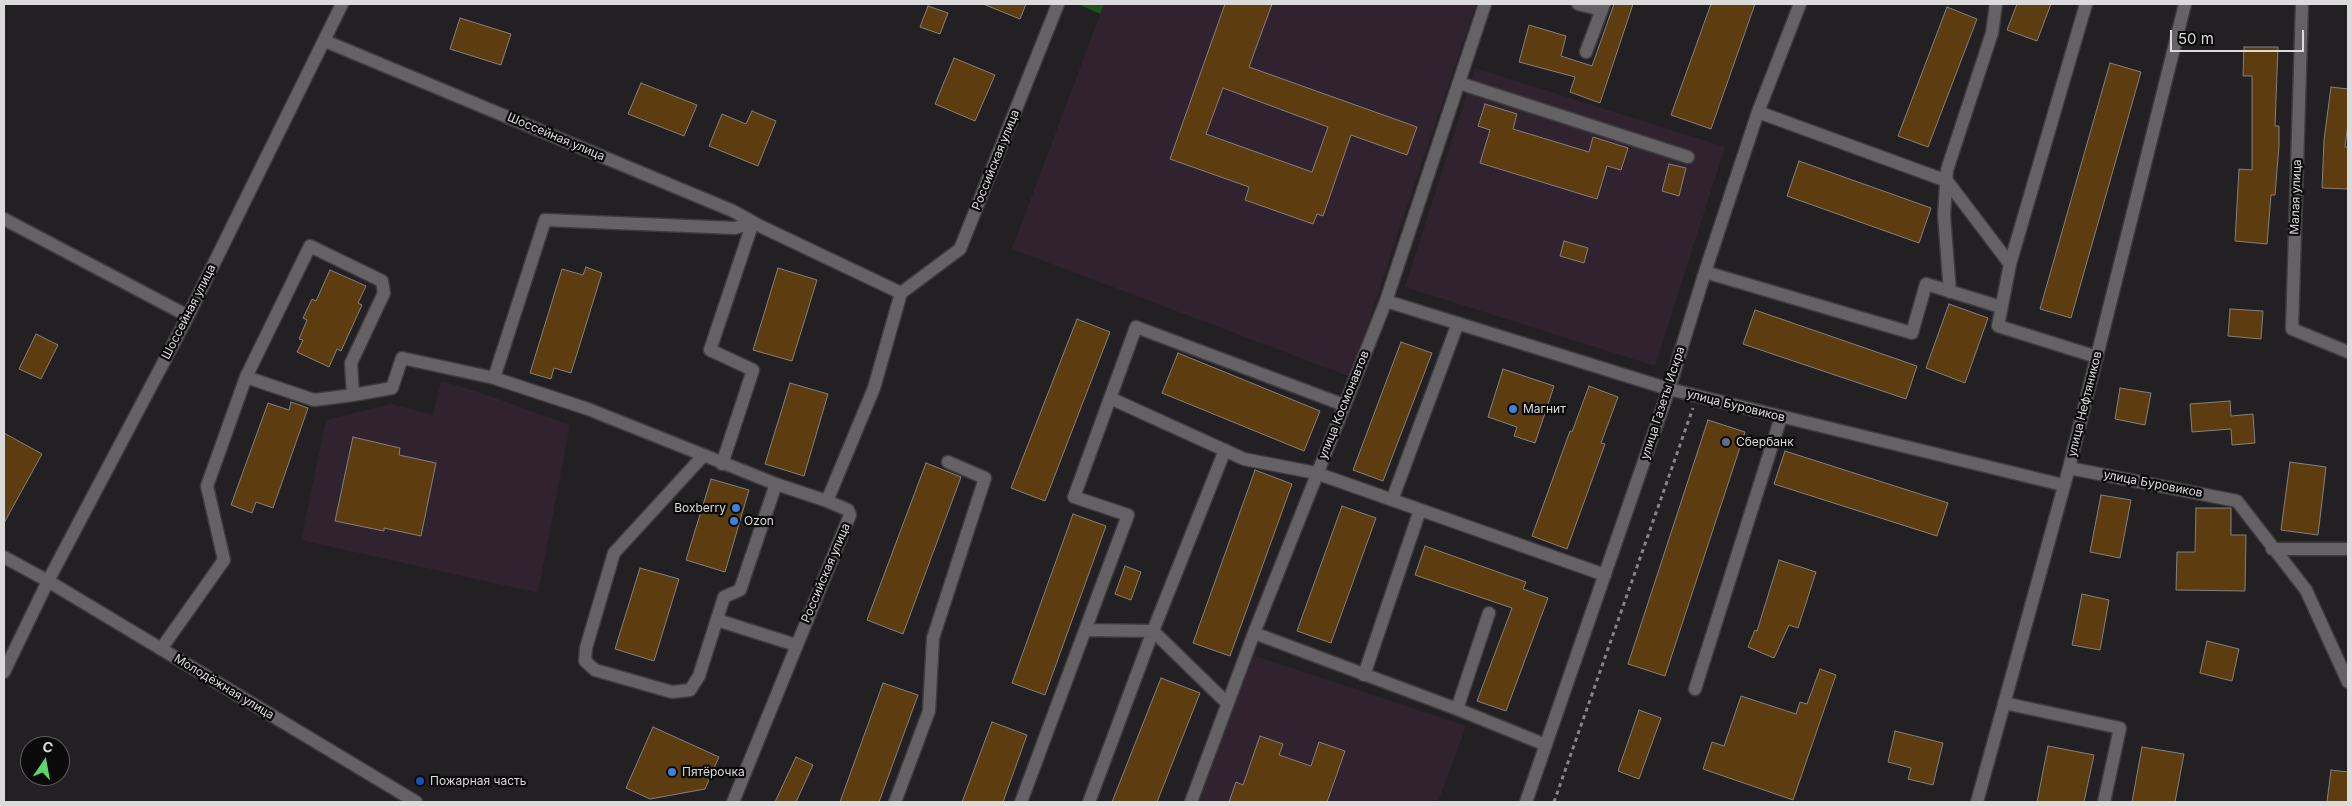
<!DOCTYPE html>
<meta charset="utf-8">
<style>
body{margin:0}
#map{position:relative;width:2352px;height:806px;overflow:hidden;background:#222022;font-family:Inter,sans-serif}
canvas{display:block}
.frame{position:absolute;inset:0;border:5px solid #dcdbdc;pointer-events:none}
.north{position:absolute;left:20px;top:736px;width:50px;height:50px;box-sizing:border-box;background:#0b0a0b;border:1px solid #5f5e5f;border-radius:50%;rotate:12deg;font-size:14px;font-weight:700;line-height:20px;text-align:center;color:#dcdbdc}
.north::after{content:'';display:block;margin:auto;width:18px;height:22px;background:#5cd56d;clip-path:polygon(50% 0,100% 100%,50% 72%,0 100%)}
.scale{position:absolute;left:2170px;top:30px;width:134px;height:22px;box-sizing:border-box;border:2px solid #dcdbdc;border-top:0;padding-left:6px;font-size:15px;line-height:18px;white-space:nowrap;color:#dcdbdc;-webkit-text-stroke:4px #0b0a0b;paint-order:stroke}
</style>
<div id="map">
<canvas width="2352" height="806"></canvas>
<div class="frame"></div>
<div class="north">С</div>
<div class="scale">50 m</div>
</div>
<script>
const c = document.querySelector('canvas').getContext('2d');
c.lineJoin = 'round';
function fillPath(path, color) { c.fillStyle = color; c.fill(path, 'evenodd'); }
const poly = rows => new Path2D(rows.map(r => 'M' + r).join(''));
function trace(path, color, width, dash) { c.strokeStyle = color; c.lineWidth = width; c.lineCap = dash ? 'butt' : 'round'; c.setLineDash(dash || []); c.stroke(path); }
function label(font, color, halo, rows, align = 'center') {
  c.font = font + ' Inter,sans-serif'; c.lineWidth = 4.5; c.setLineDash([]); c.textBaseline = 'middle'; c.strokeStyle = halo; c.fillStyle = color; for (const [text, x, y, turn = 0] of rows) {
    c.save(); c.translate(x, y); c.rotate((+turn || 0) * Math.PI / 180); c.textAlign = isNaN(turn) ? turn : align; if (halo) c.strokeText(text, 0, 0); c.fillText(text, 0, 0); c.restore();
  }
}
fillPath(poly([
 [1104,4,1476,5,1396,238,1351,377,1012,249],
 [1475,68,1725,147,1655,366,1405,287],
 [441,381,476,391,570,425,538,593,301,540,326,420,391,404,433,415],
 [1249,654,1466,726,1438,802,1194,802]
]), '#30232f');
fillPath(poly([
 [1078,4,1104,4,1100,14]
]), '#1b5319');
const building = poly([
 [983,4,1026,4,1020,19,983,4],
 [1225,4,1272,4,1249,67,1417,127,1407,155,1351,135,1323,216,1317,214,1313,224,1245,200,1249,187,1170,159,1225,4],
 [1223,88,1328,127,1312,172,1206,134,1223,88],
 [1614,4,1633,4,1600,103,1570,92,1575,77,1519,62,1529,25,1566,36,1561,56,1592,66,1614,4],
 [1711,4,1755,4,1711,129,1671,115,1711,4],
 [2017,4,2051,4,2037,41,2007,30,2017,4],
 [928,6,948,13,940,34,920,27,928,6],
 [1947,7,1977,19,1928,147,1898,136,1947,7],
 [460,18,511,34,501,65,450,49,460,18],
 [2244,47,2278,47,2275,126,2279,126,2279,146,2275,195,2271,195,2267,244,2235,241,2239,169,2252,170,2252,76,2243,76,2244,47],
 [954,58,995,75,975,121,935,104,954,58],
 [2110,63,2141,72,2071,318,2040,309,2110,63],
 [641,83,697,105,684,136,628,114,641,83],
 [2331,87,2348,89,2348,123,2345,147,2348,147,2348,189,2322,188,2324,140,2331,87],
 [1485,104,1517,114,1513,129,1589,152,1593,137,1628,148,1621,170,1607,166,1597,199,1480,163,1490,130,1478,126,1485,104],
 [752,111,776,121,758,166,709,146,722,114,746,124,752,111],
 [1799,161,1931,208,1919,243,1787,196,1799,161],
 [1669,164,1686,168,1679,196,1662,191,1669,164],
 [1564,241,1588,248,1584,263,1560,256,1564,241],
 [586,267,602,273,571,373,554,368,551,379,530,373,562,269,583,275,586,267],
 [778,268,817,280,792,361,753,350,778,268],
 [330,270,366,286,358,303,362,305,341,351,337,349,329,367,297,352,303,340,299,339,307,320,303,318,312,299,316,301,330,270],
 [1949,304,1988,318,1965,383,1926,368,1949,304],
 [2230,309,2263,311,2261,339,2228,336,2230,309],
 [1755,310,1917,366,1906,399,1743,344,1755,310],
 [1077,319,1110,332,1045,501,1011,488,1077,319],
 [36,334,58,345,41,379,19,369,36,334],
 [1401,342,1432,353,1383,481,1353,470,1401,342],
 [1178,353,1320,411,1304,451,1162,393,1178,353],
 [1503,369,1554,386,1535,443,1514,436,1517,427,1488,417,1503,369],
 [790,383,828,394,804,476,765,464,790,383],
 [1589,386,1618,397,1601,443,1605,444,1567,549,1532,536,1570,431,1572,432,1589,386],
 [2120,388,2151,393,2145,425,2115,419,2120,388],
 [2230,401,2231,416,2253,414,2255,443,2232,445,2231,429,2192,432,2190,404,2230,401],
 [291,402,308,408,273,508,256,502,252,513,231,505,268,403,289,410,291,402],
 [1708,420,1745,432,1665,676,1628,664,1708,420],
 [4,433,42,454,4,523,4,433],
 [353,437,400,448,399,455,436,463,421,536,384,528,384,531,335,521,353,437],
 [1785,451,1948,503,1937,536,1774,484,1785,451],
 [2290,462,2326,467,2318,535,2281,530,2290,462],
 [926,463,961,477,903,634,867,620,926,463],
 [1255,470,1292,484,1230,656,1193,643,1255,470],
 [711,479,749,490,725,572,686,560,711,479],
 [2101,495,2131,500,2120,558,2090,552,2101,495],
 [1342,506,1376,518,1331,643,1297,631,1342,506],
 [2196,508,2231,508,2231,535,2246,535,2245,591,2176,590,2177,552,2195,552,2196,508],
 [1073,514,1106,526,1045,695,1012,683,1073,514],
 [1425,546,1526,582,1523,589,1548,598,1506,711,1477,701,1512,608,1415,575,1425,546],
 [1779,560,1816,572,1798,628,1789,625,1774,658,1748,647,1755,630,1757,631,1779,560],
 [1125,566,1141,572,1131,600,1115,594,1125,566],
 [640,568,679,579,654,661,615,649,640,568],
 [2082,594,2109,600,2100,650,2072,645,2082,594],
 [2207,641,2239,649,2232,681,2200,673,2207,641],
 [1820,669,1836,675,1793,800,1703,769,1712,742,1724,746,1741,696,1796,714,1800,702,1807,704,1820,669],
 [1161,678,1200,693,1157,802,1112,802,1161,678],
 [883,683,918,695,879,802,840,802,883,683],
 [1639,710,1661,718,1639,779,1618,771,1639,710],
 [992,722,1027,735,1003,802,962,802,992,722],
 [653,727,719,757,705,789,650,799,626,788,653,727],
 [1895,731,1943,743,1933,785,1908,779,1911,768,1888,762,1895,731],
 [1260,736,1283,744,1279,755,1311,766,1319,742,1345,751,1327,802,1229,802,1236,782,1243,785,1260,736],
 [2048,746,2094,755,2084,802,2037,802,2048,746],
 [2142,747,2184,754,2175,802,2132,802,2142,747],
 [796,757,813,765,796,802,775,802,796,757],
 [2331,770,2348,772,2348,802,2327,802,2331,770]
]);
fillPath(building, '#5d3d10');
trace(building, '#83807d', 1);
const minor = poly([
 [1578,4,1602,10],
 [2086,4,2010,264,1998,326,2097,357],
 [2302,4,2292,329,2348,352],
 [325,41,733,211,760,226,901,293,874,388,827,501],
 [1586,52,1604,4],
 [1459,83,1688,157],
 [1758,112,1947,181,2010,264],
 [4,219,188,316],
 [1705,272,1912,333,1926,284,2001,307],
 [1950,292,1944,215,1947,170,1992,33,1996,4],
 [901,293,960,249,1058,4],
 [1386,301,1669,389,2063,485],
 [246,377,310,246,382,281,384,293,351,363,353,395],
 [494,378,545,220,735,228,753,222,710,350,753,370,722,464],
 [1110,398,1244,459,1316,473,1605,575],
 [703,456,614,553,586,648,585,661,595,670,672,692,690,690,699,676,724,597,740,590,776,484,827,501,848,510,850,515,733,802],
 [2069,468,2237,501,2306,590,2348,682],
 [1392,500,1458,323],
 [2272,549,2348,549],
 [4,557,48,581,416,802],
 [717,620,796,645],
 [1085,630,1153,631,1227,703],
 [1254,633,1457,709,1546,745],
 [161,649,224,560,207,486,246,377,314,400,353,395,392,388,402,358,494,378,588,409,776,484],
 [4,672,48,581,188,316,342,4],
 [1364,675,1420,510],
 [1695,689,1781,417],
 [2004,703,2120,728,2104,802],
 [1457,709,1489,613],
 [895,802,929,711,933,638,985,478,948,462],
 [1021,802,1128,515,1074,497,1136,327,1344,405],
 [1089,802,1153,631,1225,450],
 [1191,802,1254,633,1386,301,1485,4],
 [1526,802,1669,389,1705,272,1758,112,1800,4],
 [1977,802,2069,468,2185,4]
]);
trace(minor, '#3d3b3e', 15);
trace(poly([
 [1554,802,1693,408]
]), '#868586', 3, [4, 4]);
trace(minor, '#656265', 12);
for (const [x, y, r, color] of [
 [1513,409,5,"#3f7fe0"],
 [1726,442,5,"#5c6f8a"],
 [736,508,5,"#3f7fe0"],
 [734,521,5,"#3f7fe0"],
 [672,772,5,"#3f7fe0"],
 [420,781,5,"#1a4fb4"]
]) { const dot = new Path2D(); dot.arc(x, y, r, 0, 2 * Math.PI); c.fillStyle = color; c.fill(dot); trace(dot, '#0b0a0b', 2); }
label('12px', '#dcdbdc', '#0b0a0b', [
 ["Шоссейная улица",556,137,23],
 ["Российская улица",996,160,-68],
 ["Малая улица",2296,197,-88],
 ["Шоссейная улица",189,312,-63],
 ["улица Газеты Искра",1663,403,-72],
 ["улица Нефтяников",2085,404,-76],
 ["улица Космонавтов",1344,405,-68],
 ["улица Буровиков",1736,406,14],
 ["улица Буровиков",2153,484,11],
 ["Российская улица",826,573,-67],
 ["Молодёжная улица",224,687,31]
]);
label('12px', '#dcdbdc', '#0b0a0b', [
 ["Магнит",1523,409],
 ["Сбербанк",1736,442],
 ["Boxberry",726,508,"right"],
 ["Ozon",744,521],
 ["Пятёрочка",682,772],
 ["Пожарная часть",430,781]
], 'left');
</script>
